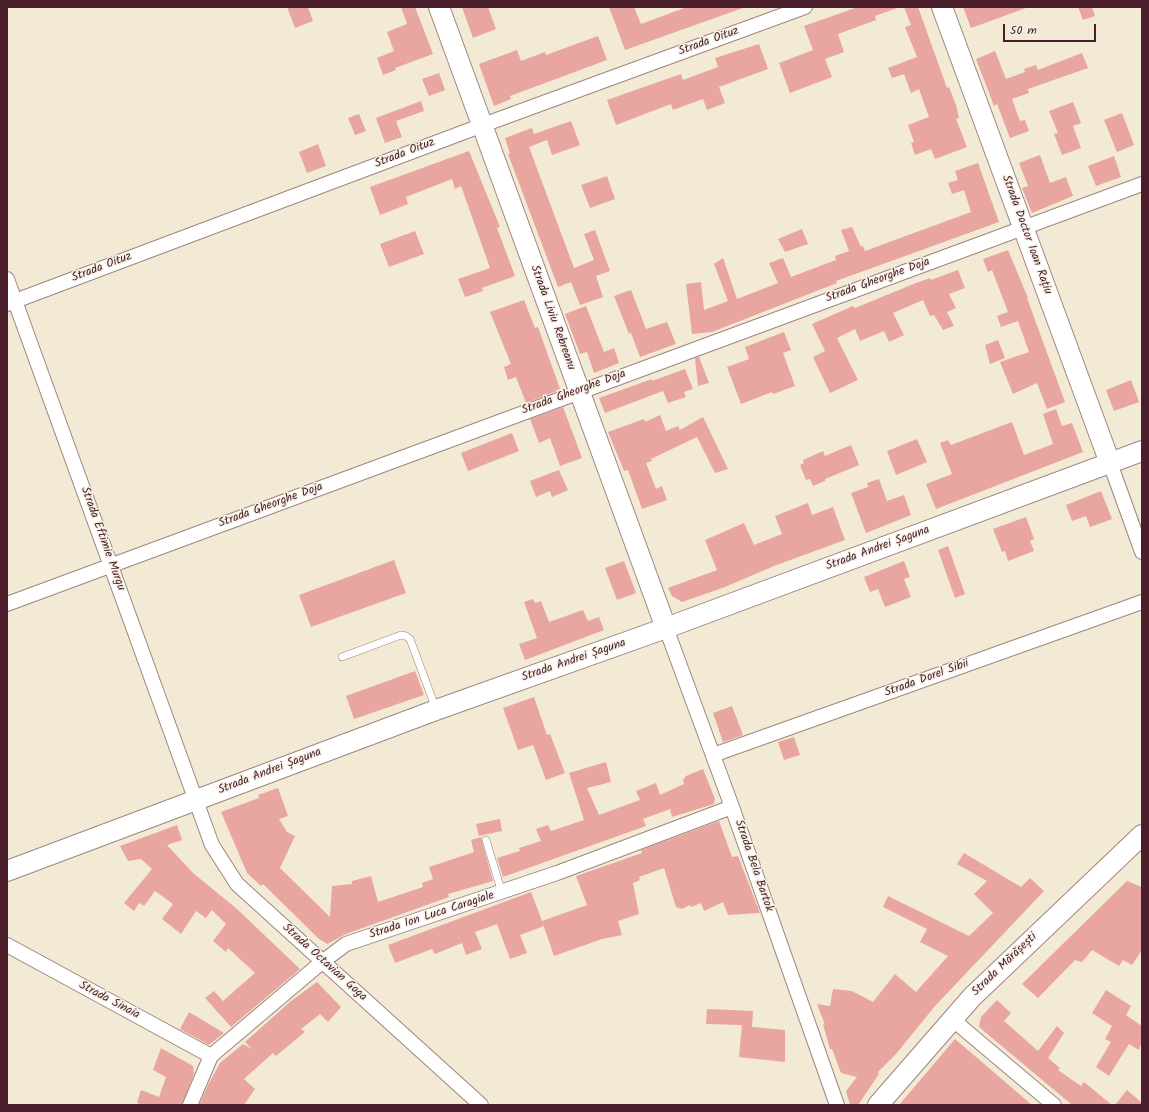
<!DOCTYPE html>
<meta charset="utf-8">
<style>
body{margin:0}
#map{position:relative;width:1149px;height:1112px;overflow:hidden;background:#f3ead5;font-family:Kalam,sans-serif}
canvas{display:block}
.frame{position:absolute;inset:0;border:8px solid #4a1f2b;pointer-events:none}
.scale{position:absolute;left:1003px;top:24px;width:93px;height:18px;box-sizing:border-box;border:2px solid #4a1f2b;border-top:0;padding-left:5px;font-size:12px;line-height:14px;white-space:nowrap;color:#4a1f2b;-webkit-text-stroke:3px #f7f3e8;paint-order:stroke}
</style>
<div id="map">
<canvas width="1149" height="1112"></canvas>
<div class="frame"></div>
<div class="scale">50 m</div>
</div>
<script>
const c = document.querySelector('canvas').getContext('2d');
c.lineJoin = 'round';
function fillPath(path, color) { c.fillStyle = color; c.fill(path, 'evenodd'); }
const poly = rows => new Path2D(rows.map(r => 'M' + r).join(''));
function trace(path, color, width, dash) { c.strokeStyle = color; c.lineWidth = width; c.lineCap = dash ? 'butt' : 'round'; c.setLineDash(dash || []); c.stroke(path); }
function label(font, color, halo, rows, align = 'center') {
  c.font = font + ' Kalam,sans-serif'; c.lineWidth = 3; c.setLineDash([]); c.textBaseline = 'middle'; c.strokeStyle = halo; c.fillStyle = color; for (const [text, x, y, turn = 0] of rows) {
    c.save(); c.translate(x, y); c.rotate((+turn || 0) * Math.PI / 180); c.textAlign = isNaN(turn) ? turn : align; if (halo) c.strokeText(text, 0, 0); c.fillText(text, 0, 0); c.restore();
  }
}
fillPath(poly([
 [287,7,308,7,313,21,295,28],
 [401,7,415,7,433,54,395,68,396,70,383,75,377,58,394,51,387,32,407,24],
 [462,7,488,7,496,29,473,38],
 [609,7,634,7,641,24,687,7,743,8,625,50],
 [858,7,897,8,875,16,876,20,838,34,844,52,825,59,832,77,790,93,779,63,813,50,804,26],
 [904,7,918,7,947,88,949,87,956,105,959,118,956,119,967,147,935,159,931,149,915,155,911,143,914,142,908,125,929,117,919,89,911,93,904,74,892,78,888,68,917,57,905,27,911,25],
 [963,7,1026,7,1026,8,971,28],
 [1078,7,1092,7,1095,16,1083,20],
 [598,36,607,60,510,96,511,99,494,106,479,64,517,50,521,61,545,52,546,55],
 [759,44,768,69,719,87,725,103,707,110,703,99,673,110,671,104,616,125,607,100,681,74,683,80,718,67,715,58],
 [995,51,1006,79,1025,72,1024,69,1036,65,1038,70,1082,53,1088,68,1028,89,1029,93,1012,99,1020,121,1025,120,1029,131,1010,138,997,104,994,106,976,59],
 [439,73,445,90,429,96,422,79],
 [421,101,424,111,396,121,402,137,385,143,376,118],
 [1073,102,1081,123,1073,126,1081,148,1062,155,1054,134,1058,133,1049,111],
 [1122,113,1134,145,1117,152,1104,120],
 [359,114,366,131,355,135,348,118],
 [571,121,580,145,552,155,547,140,529,147,574,268,594,260,584,234,595,230,610,271,596,276,603,297,580,305,571,282,558,287,508,154,510,154,505,138,532,128,534,134],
 [318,144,326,166,307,173,299,152],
 [469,151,500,227,497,228,515,276,482,288,483,291,465,297,458,279,490,268,461,186,455,189,452,179,406,197,408,204,380,215,370,187],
 [1040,155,1050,183,1066,177,1073,196,1032,213,1022,188,1028,186,1019,163],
 [1114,156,1121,177,1096,186,1088,166],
 [978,163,999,222,836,281,837,283,712,332,692,334,686,284,701,282,704,310,728,301,714,264,723,258,737,299,778,283,769,263,783,258,791,277,836,260,835,256,849,251,841,230,852,227,861,247,863,246,865,251,971,212,964,190,952,194,948,183,958,180,955,171],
 [607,176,615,199,590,208,581,185],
 [802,229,808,244,785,252,778,239],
 [415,231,424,254,389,267,380,244],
 [1008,250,1028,298,1027,298,1065,402,1047,409,1037,383,1013,394,1000,362,1029,352,1018,321,1001,327,997,316,1008,312,992,270,988,272,983,259],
 [958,270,965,288,949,294,956,308,947,312,954,326,943,330,934,315,930,316,923,300,893,313,904,335,889,342,884,331,860,341,855,329,837,338,858,380,830,393,813,357,825,351,812,324,853,306,855,308,916,283,930,278,931,280],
 [631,290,646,329,667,322,676,344,640,357,631,333,629,334,614,296],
 [524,300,535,328,538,327,560,389,556,390,557,391,526,403,516,377,508,380,504,367,511,364,490,312],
 [586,306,604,352,614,348,619,363,594,373,587,352,580,354,565,314],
 [784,332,791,350,783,353,795,386,773,394,772,392,741,404,727,367,749,359,745,347],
 [998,340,1005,358,990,364,985,345],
 [699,357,709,383,698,386,695,358],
 [685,369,693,389,684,392,686,397,668,403,663,391,605,413,599,398,652,379,652,381],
 [1131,380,1139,402,1114,411,1106,390],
 [563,407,582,458,560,466,550,438,539,443,530,419],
 [1056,409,1062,426,1072,423,1083,452,936,509,926,484,952,474,940,443,948,440,951,445,1012,422,1024,455,1053,444,1043,414],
 [660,415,666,431,678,426,680,430,703,417,728,469,715,473,697,437,651,459,652,461,646,463,656,489,662,486,667,500,642,509,628,470,624,471,608,432,644,419,645,422],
 [512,433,519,451,468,471,461,453],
 [917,439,927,462,896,475,887,451],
 [851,445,859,465,825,479,825,481,813,486,810,479,806,480,800,465,804,463,803,460,823,451,825,456],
 [559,470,568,490,552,497,550,491,536,497,530,481],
 [879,479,887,501,904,495,911,515,866,533,851,493,868,487,867,483],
 [1101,491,1112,519,1090,527,1086,516,1072,521,1066,505],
 [808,503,812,515,833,507,845,540,774,566,725,587,682,602,672,596,668,588,717,570,705,540,744,523,754,545,782,534,775,516],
 [1026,517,1034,539,1030,541,1034,551,1008,561,1005,551,1002,552,993,529],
 [948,546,965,594,955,598,938,550],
 [394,560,406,593,311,627,299,595],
 [624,561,636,593,617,600,605,568],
 [904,561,910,577,904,579,911,597,885,607,878,589,870,592,864,577],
 [533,599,535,603,541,601,549,622,583,610,588,621,599,617,604,630,525,660,519,644,537,638,524,602],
 [415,671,424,695,354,719,346,696],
 [534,697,547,735,550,734,565,773,546,780,533,745,518,750,503,708],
 [732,706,743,735,723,742,713,713],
 [794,737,800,755,784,760,778,742],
 [606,762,611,782,587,788,599,815,640,800,636,791,656,783,660,795,684,784,683,780,686,776,703,769,715,799,714,804,672,817,670,809,643,819,646,826,503,877,497,858,520,851,519,848,541,841,536,829,548,825,551,831,584,820,569,773],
 [278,788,288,816,279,819,287,832,295,836,280,868,330,917,332,886,352,884,352,881,371,876,378,902,423,887,422,883,433,879,429,867,474,852,471,840,481,837,493,881,448,894,449,897,346,934,327,944,318,938,263,884,261,886,247,873,221,812,259,798,258,795],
 [500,819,502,831,479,836,476,824],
 [719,821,732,857,738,856,760,913,728,915,723,902,704,911,701,903,691,907,690,905,682,909,676,907,664,868,639,877,640,880,633,883,639,914,618,921,622,935,602,939,554,956,542,921,587,905,576,876,642,853,641,850],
 [177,825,182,840,167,845,193,873,237,909,300,969,231,1027,205,998,214,991,223,1001,255,973,228,948,226,952,213,941,226,924,212,910,206,918,196,911,181,934,162,919,173,904,155,891,144,906,139,903,134,911,124,903,152,869,141,859,128,861,120,846],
 [964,853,1021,887,1030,878,1044,891,935,1006,896,1054,878,1072,879,1074,858,1105,850,1105,846,1091,857,1077,841,1073,832,1049,830,1049,823,1024,825,1025,817,1004,830,1006,833,989,852,991,873,1002,895,974,916,992,948,956,920,942,927,929,883,907,888,896,969,936,993,913,974,894,987,881,957,864],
 [1127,881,1142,887,1142,950,1132,965,1123,960,1119,966,1092,950,1082,962,1075,960,1038,998,1022,984],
 [531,892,544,926,520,935,527,953,510,959,497,924,475,932,482,949,466,955,462,943,435,954,432,949,395,963,388,945],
 [317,982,341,1007,328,1022,320,1014,301,1029,305,1032,276,1056,273,1053,244,1079,255,1089,244,1105,199,1105,208,1085,220,1063,243,1044,252,1049,245,1042,291,1001],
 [1106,990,1131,1006,1126,1015,1142,1026,1142,1041,1139,1050,1129,1044,1109,1076,1096,1067,1111,1042,1105,1039,1112,1026,1092,1013],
 [997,1000,1011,1013,1004,1021,1038,1051,1057,1026,1064,1033,1048,1058,1060,1068,1058,1070,1081,1086,1084,1082,1112,1105,1072,1105,979,1027,981,1017],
 [707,1009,753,1011,752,1027,785,1030,785,1062,739,1057,742,1025,706,1024],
 [189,1012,224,1033,209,1045,180,1029],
 [955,1039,1032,1105,899,1105],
 [161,1048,193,1066,194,1074,182,1105,143,1105,137,1103,141,1090,159,1097,166,1077,153,1070],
 [1127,1090,1142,1103,1142,1105,1115,1105]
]), '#e9a59f');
const lane = poly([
 [342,657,401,635,406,636,410,639,436,709],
 [486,840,502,893]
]);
const street = poly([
 [7,279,212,845,237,884,481,1105],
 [7,304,483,125,805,7],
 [1110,463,1142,552],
 [7,604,1142,184],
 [666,628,732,807,837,1105],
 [713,755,1142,602],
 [7,945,211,1056],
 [952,1019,1054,1105],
 [190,1105,211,1056,322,962,346,944,557,873,732,807]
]);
const secondary = poly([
 [439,7,666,628],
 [942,7,1110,463],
 [7,871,436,710,666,628,1142,451],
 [878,1105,972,997,1142,835]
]);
trace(lane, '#9e8480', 8);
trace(street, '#9e8480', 16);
trace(secondary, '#9e8480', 22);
trace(lane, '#fff', 7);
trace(street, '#fff', 14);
trace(secondary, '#fff', 20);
label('12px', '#4a1f2b', '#f7f3e8', [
 ["Strada Oituz",709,42,-20],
 ["Strada Oituz",405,154,-21],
 ["Strada Doctor Ioan Rațiu",1026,235,70],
 ["Strada Oituz",102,268,-21],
 ["Strada Gheorghe Doja",878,281,-20],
 ["Strada Liviu Rebreanu",552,318,70],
 ["Strada Gheorghe Doja",574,393,-20],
 ["Strada Gheorghe Doja",271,506,-20],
 ["Strada Eftimie Murgu",102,539,70],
 ["Strada Andrei Șaguna",878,549,-20],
 ["Strada Andrei Șaguna",574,661,-19],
 ["Strada Dorel Sibii",927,679,-20],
 ["Strada Andrei Șaguna",270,772,-21],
 ["Strada Bela Bartok",753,866,71],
 ["Strada Ion Luca Caragiale",432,916,-18],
 ["Strada Octavian Goga",324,963,42],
 ["Strada Mărășești",1005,965,-44],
 ["Strada Sinaia",109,1001,28]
]);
</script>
